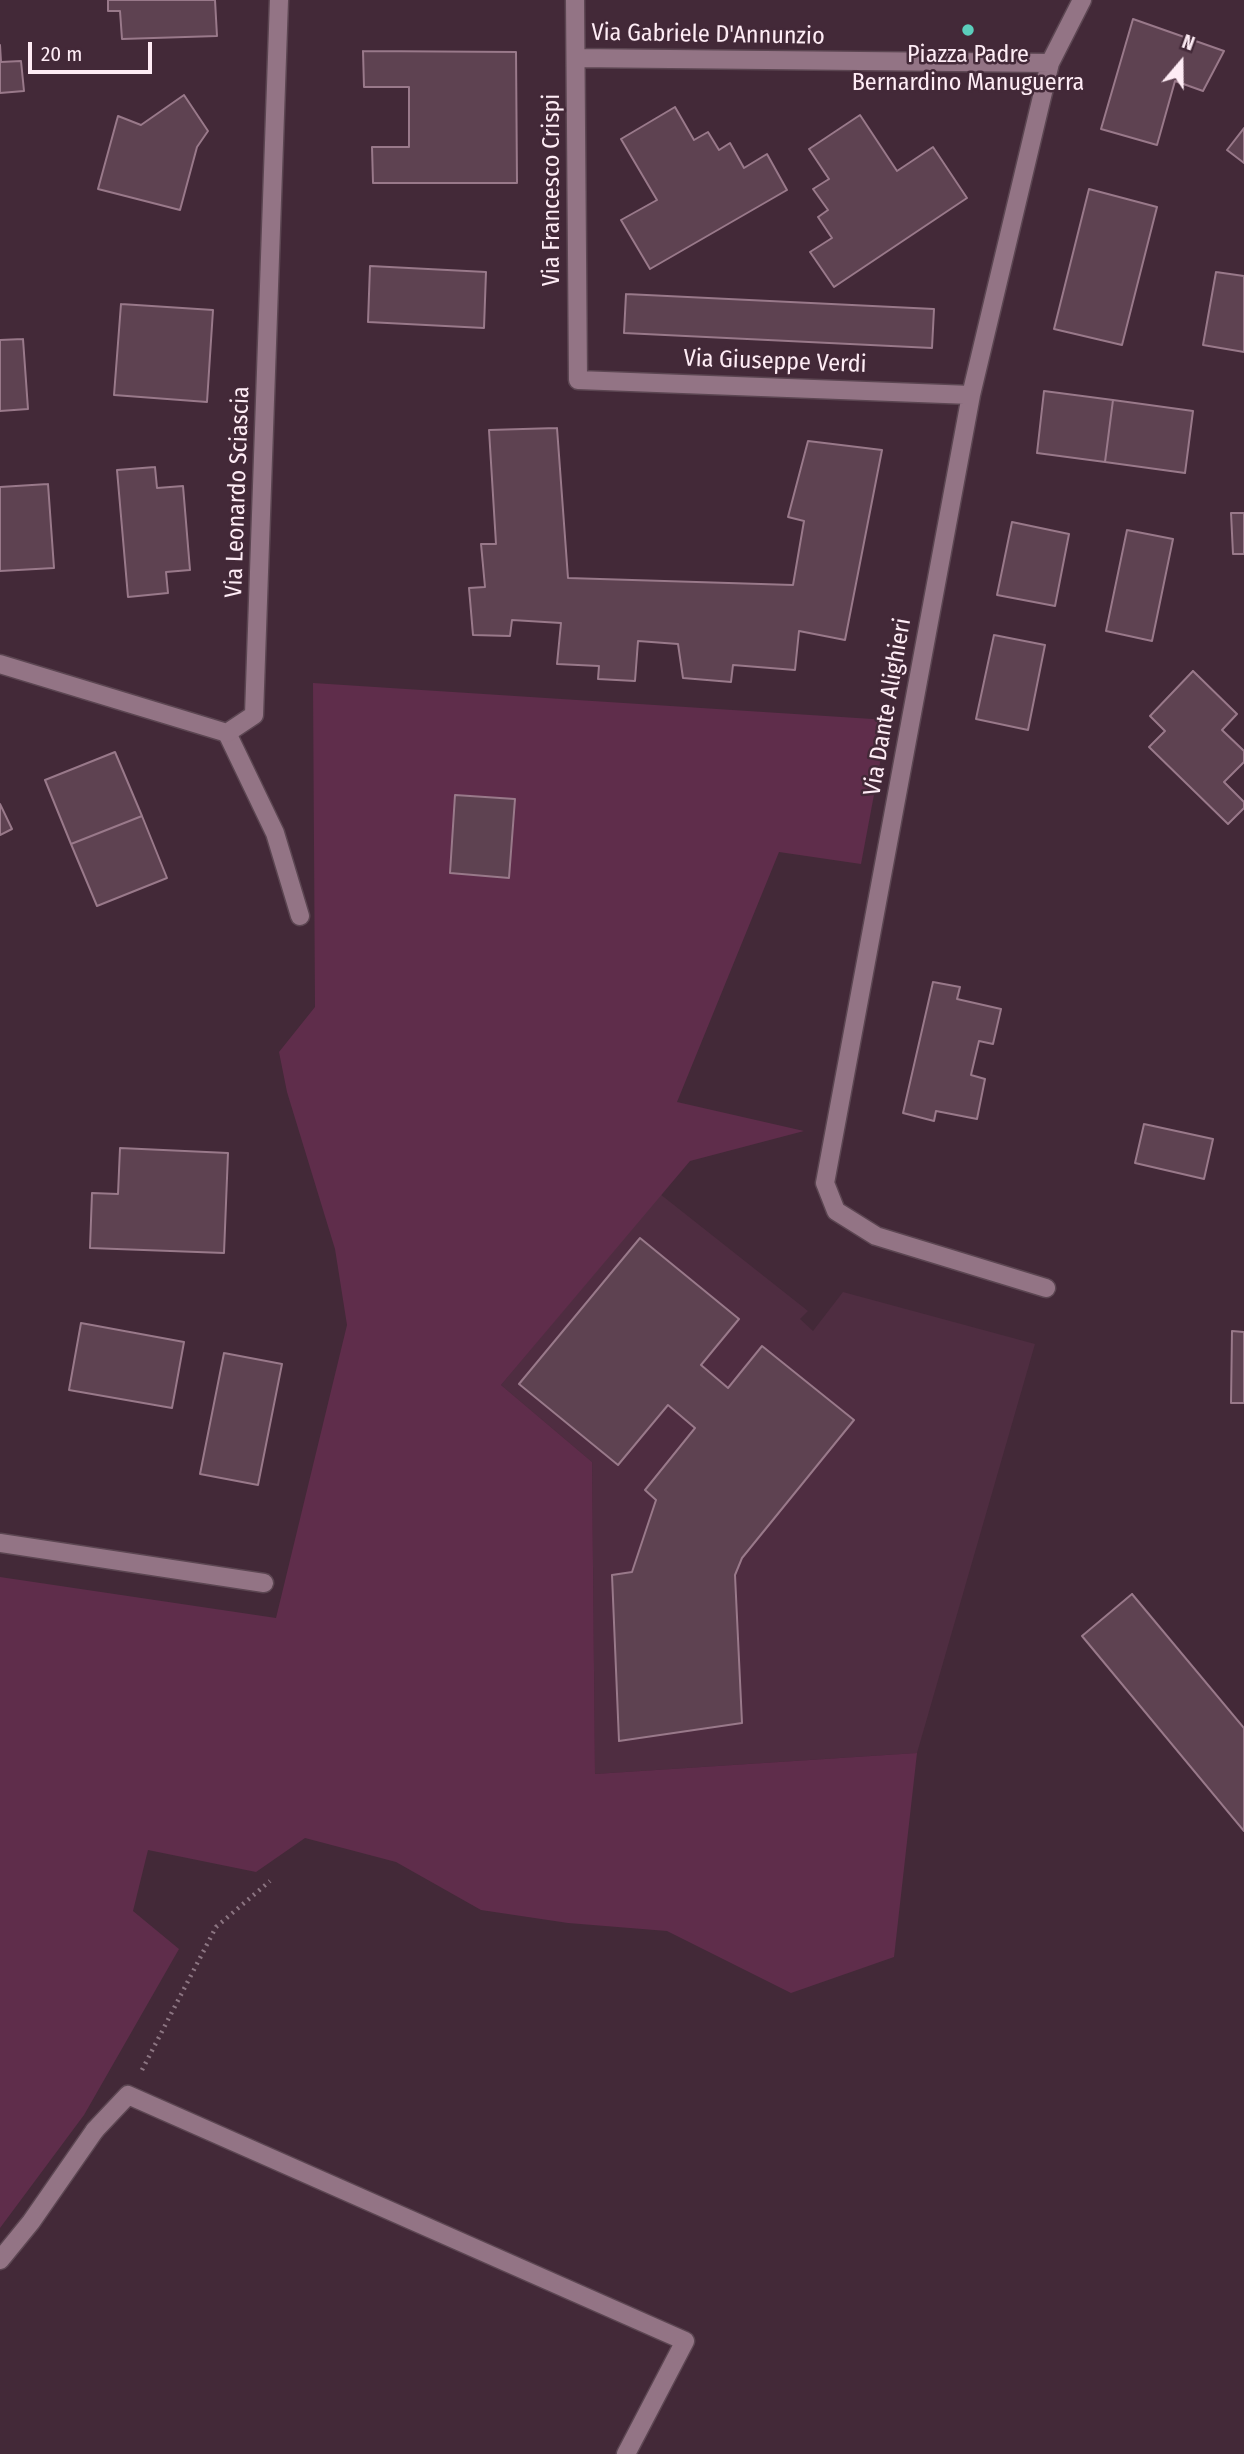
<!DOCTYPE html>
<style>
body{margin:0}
#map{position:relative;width:1244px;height:2454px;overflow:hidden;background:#432938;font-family:"Fira Sans Condensed",sans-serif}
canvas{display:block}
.north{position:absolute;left:1146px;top:28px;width:70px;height:70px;-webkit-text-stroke:5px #432938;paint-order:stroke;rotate:20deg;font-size:19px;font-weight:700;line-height:28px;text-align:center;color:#feecf5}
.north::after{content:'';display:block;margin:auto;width:24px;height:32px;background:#feecf5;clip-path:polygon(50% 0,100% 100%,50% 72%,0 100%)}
.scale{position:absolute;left:28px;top:42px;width:124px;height:32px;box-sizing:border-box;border:4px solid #feecf5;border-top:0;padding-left:9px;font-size:21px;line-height:24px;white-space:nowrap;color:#feecf5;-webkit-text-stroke:5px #432938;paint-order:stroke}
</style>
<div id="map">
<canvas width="1244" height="2454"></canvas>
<div class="north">N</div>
<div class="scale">20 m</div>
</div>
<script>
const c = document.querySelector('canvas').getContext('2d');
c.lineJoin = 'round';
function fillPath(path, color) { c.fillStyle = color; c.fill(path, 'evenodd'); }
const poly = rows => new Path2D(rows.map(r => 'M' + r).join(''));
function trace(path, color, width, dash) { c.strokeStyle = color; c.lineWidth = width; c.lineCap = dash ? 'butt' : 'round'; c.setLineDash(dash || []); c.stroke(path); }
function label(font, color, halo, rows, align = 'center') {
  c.font = font + ' "Fira Sans Condensed",sans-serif'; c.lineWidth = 5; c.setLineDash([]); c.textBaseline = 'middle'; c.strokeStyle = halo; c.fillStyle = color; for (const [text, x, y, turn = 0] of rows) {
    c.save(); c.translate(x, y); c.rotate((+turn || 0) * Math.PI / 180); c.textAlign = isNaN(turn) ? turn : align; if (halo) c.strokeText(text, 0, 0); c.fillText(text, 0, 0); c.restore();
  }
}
fillPath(poly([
 [660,1194,808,1311,800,1319,813,1331,843,1292,1035,1344,917,1753,595,1774,592,1462,501,1385]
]), '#4f2d41');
fillPath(poly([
 [313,683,888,720,861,864,779,852,677,1102,804,1131,690,1161,501,1385,592,1462,595,1774,917,1753,894,1957,791,1993,667,1931,568,1923,481,1910,396,1862,305,1838,256,1872,148,1850,133,1911,179,1949,84,2115,0,2228,0,1577,276,1618,347,1325,335,1249,287,1092,279,1052,315,1007]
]), '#5f2d4b');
const building = poly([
 [108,0,215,0,217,36,122,39,120,11,108,11,108,0],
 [1133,19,1224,51,1203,91,1175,81,1157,145,1101,129,1133,19],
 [0,45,1,62,21,61,24,91,0,93,0,45],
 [363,51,516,52,517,183,373,183,372,147,409,147,409,87,364,87,363,51],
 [184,95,208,131,197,147,180,210,98,189,118,116,141,125,184,95],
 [675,107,694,140,708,132,719,150,730,143,744,168,767,154,787,190,650,269,621,220,657,200,621,139,675,107],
 [860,115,897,171,933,147,967,198,834,287,810,252,832,238,818,217,828,210,813,189,829,179,809,149,860,115],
 [1244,128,1244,163,1227,150,1244,128],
 [1089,189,1157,207,1122,345,1054,329,1089,189],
 [370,266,486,272,484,328,368,322,370,266],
 [1216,272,1244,276,1244,352,1203,345,1216,272],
 [626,294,934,309,932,348,624,333,626,294],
 [121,304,213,310,207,402,114,395,121,304],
 [23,339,28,409,0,411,0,340,23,339],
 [1044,391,1113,400,1105,462,1037,453,1044,391],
 [1113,400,1193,411,1185,473,1105,462,1113,400],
 [557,428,568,578,793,585,804,521,788,517,808,441,882,450,845,640,799,631,795,670,733,665,731,682,683,678,678,644,638,641,635,681,598,679,599,666,557,664,561,623,512,620,510,636,473,635,469,588,485,587,481,544,496,544,489,430,557,428],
 [155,467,157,488,183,486,190,570,166,572,168,593,128,597,117,470,155,467],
 [48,484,54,568,0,571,0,487,48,484],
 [1231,513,1244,513,1244,554,1233,554,1231,513],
 [1012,522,1069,534,1055,606,997,595,1012,522],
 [1127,530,1173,539,1152,641,1106,631,1127,530],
 [994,635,1045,645,1028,730,976,719,994,635],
 [1193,671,1237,714,1222,730,1244,751,1244,762,1224,782,1244,802,1244,808,1228,824,1149,747,1165,731,1150,716,1193,671],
 [115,752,142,816,71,844,45,780,115,752],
 [455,795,515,799,509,878,450,873,455,795],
 [0,804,12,829,0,835,0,804],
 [142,816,167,878,97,906,71,844,142,816],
 [933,982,960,987,957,999,1001,1009,993,1044,979,1041,971,1075,985,1079,977,1119,936,1111,934,1121,903,1113,933,982],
 [1144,1124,1213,1139,1204,1179,1135,1163,1144,1124],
 [120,1148,228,1153,224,1253,90,1248,92,1193,118,1194,120,1148],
 [640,1238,739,1319,701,1365,728,1388,762,1346,854,1420,742,1558,735,1575,742,1723,619,1741,612,1575,632,1572,656,1500,645,1490,695,1428,668,1405,618,1465,519,1384,640,1238],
 [81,1323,184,1342,172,1408,69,1390,81,1323],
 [1232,1331,1244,1332,1244,1403,1231,1403,1232,1331],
 [224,1353,282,1364,258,1485,200,1474,224,1353],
 [1132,1594,1244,1728,1244,1831,1082,1636,1132,1594]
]);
fillPath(building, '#5e4251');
trace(building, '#99798a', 2);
const service = poly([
 [227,733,275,833,300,916],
 [95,2130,128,2095,685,2341,626,2454]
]);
const minor = poly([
 [575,0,578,380,971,395],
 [576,58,1050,63],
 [0,664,227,733,254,715,279,0],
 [1046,1288,876,1236,836,1211,825,1183,971,395,1050,63,1082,0],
 [0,1543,264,1583],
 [0,2260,31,2222,95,2130]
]);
trace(service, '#5c4652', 21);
trace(minor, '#5c4652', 21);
trace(poly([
 [142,2070,216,1927,270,1881]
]), '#8c7582', 4.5, [2, 5]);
trace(service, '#937485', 18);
trace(minor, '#937485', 18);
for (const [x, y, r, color] of [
 [968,30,7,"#5bcebc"]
]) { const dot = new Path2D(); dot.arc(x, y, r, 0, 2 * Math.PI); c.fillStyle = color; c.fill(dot); trace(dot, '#432938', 2.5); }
label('24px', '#feecf5', '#432938', [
 ["Via Gabriele D'Annunzio",708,35,1],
 ["Via Francesco Crispi",552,190,-90],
 ["Via Giuseppe Verdi",775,362,2],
 ["Via Leonardo Sciascia",238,492,-88],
 ["Via Dante Alighieri",888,707,-80]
]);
label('24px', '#feecf5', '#432938', [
 ["Piazza Padre",968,55],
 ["Bernardino Manuguerra",968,83]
]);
</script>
